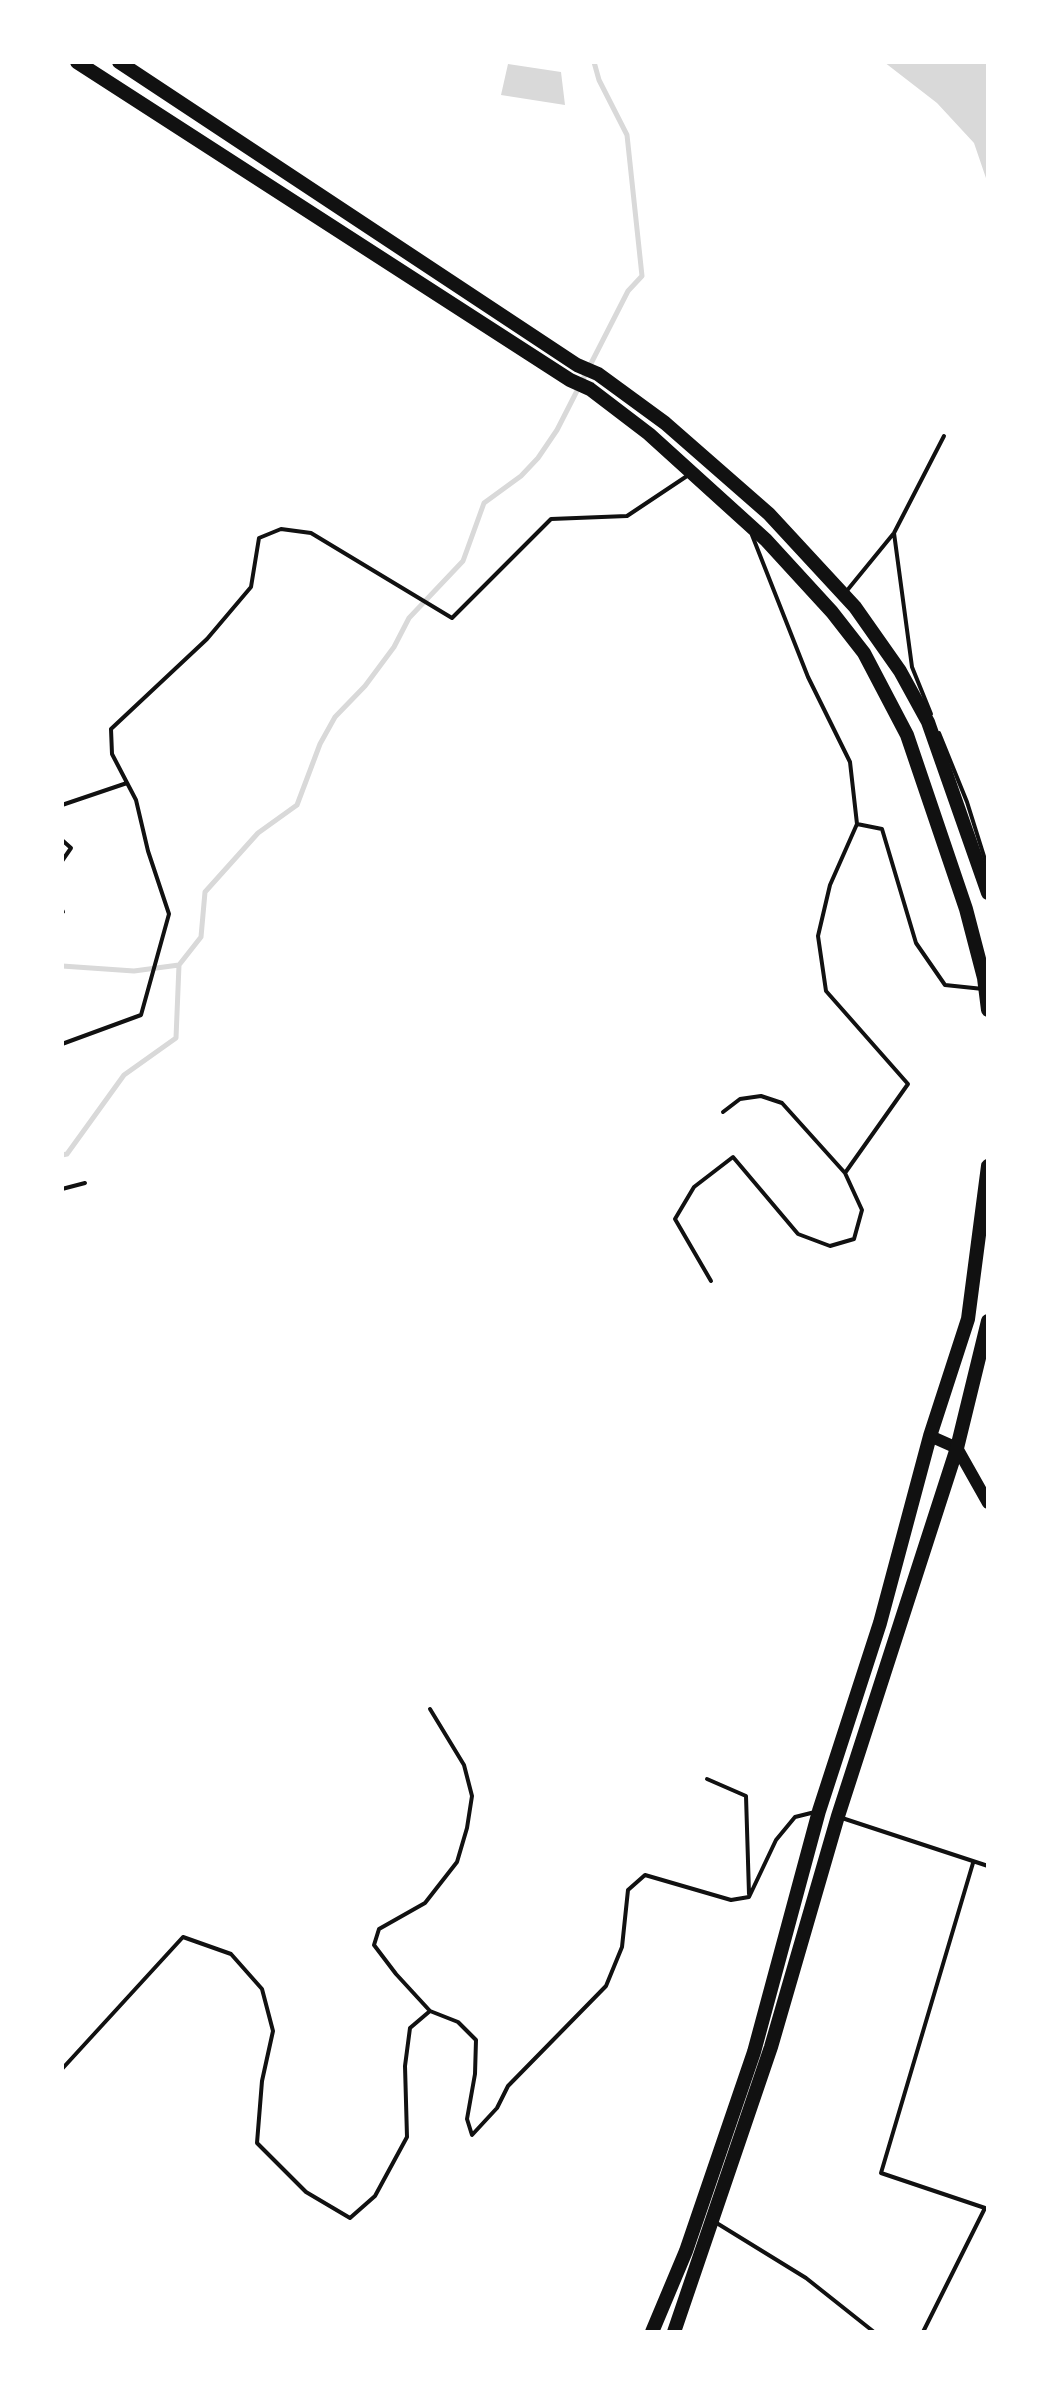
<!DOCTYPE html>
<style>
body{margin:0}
#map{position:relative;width:1050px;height:2394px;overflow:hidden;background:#fff;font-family:"Roboto Condensed",sans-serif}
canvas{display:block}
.frame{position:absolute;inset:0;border:64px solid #fff;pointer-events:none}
</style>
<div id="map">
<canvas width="1050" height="2394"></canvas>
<div class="frame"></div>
</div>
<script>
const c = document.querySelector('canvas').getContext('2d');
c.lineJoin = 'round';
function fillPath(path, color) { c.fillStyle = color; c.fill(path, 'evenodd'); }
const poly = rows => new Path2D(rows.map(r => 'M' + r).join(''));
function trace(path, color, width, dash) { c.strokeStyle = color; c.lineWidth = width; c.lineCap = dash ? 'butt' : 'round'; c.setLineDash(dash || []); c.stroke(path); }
fillPath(poly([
 [884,62,988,62,988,184,974,143,937,103],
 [508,64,561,72,565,105,501,95]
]), '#d9d9d9');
trace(poly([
 [62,966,134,971,179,965],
 [62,1155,67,1154,124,1075,176,1038,179,965,201,937,205,892,258,833,297,805,320,744,335,717,365,686,394,647,409,618,463,561,484,503,521,476,538,458,557,430,628,291,642,276,627,135,599,80,594,62]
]), '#d9d9d9', 5);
trace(poly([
 [894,533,912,667,931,714],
 [845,593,894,533,944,436],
 [939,733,967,802,988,869],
 [62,805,127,783],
 [857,824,882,829,916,943,945,985,983,989],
 [62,840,71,848,62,861],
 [62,910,63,912],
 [62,1044,141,1015,169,914,148,851,136,800,112,754,111,729,207,639,251,587,259,538,281,529,311,533,452,618,551,519,627,516,690,474],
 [723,1112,740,1099,761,1096,782,1103,845,1173],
 [62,1189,85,1183],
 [711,1281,675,1219,694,1187,733,1157,798,1234,830,1246,854,1239,862,1210,845,1173,908,1084,826,991,818,936,830,885,857,824,850,762,808,677,752,535],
 [430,1709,464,1765,472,1796,467,1828,457,1862,425,1903,379,1929,374,1945,396,1974,430,2011],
 [707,1779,746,1796,749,1894],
 [842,1818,988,1866],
 [62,2069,183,1937,231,1954,262,1989,273,2031,262,2081,257,2143,306,2192,350,2218,375,2196,407,2137,405,2066,410,2028,430,2011,458,2022,476,2040,475,2074,467,2119,472,2135,497,2108,508,2086,606,1986,622,1947,628,1890,645,1875,731,1900,749,1897,776,1840,795,1817,815,1812],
 [715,2222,806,2278,874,2332],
 [923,2332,985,2208,881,2173,973,1863]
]), '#111', 4);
trace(poly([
 [930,1436,957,1448,988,1503]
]), '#111', 12);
trace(poly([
 [77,62,570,380,590,389,649,434,766,540,832,612,864,653,907,735,966,909,984,978,988,1010],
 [119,62,577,365,598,374,665,423,769,514,855,607,900,671,928,722,988,893],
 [652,2332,686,2251,754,2052,819,1811,880,1623,930,1436,968,1319,988,1166],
 [674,2332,771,2047,838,1816,957,1448,988,1321]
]), '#111', 14);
</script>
